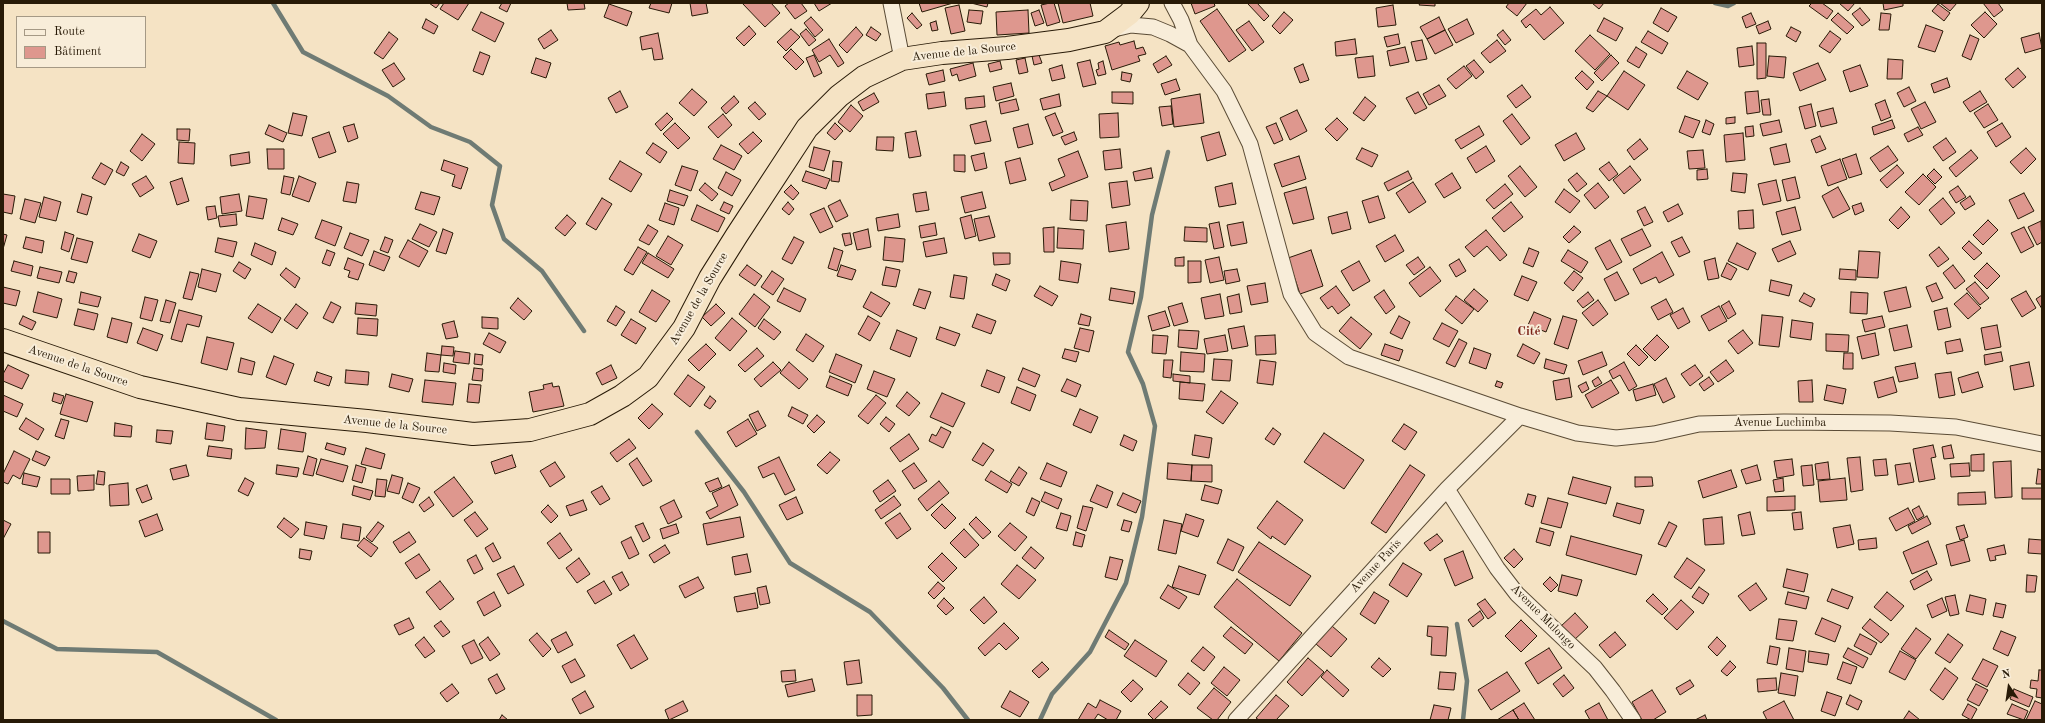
<!DOCTYPE html>
<meta charset="utf-8">
<style>
body{margin:0}
#map{position:relative;width:2045px;height:723px;overflow:hidden;background:#f5e3c4;font-family:"Old Standard TT",serif}
canvas{display:block}
.frame{position:absolute;inset:0;border:4px solid #281a07;pointer-events:none}
.legend{position:absolute;left:16px;top:16px;width:130px;height:52px;box-sizing:border-box;background:#f8edd9;border:1px solid #a59985;margin:0;padding:5px 7px;list-style:none;font-size:12px;color:#281a07}
.legend li{display:flex;align-items:center;gap:8px;height:20px}
.legend b{width:20px;border:1px solid #a59985}
.north{position:absolute;left:1989px;top:667px;width:40px;height:40px;-webkit-text-stroke:3px #f8edd9;paint-order:stroke;rotate:347deg;font-size:11px;font-weight:700;line-height:16px;text-align:center;color:#281a07}
.north::after{content:'';display:block;margin:auto;width:14px;height:18px;background:#281a07;clip-path:polygon(50% 0,100% 100%,50% 72%,0 100%)}
</style>
<div id="map">
<canvas width="2045" height="723"></canvas>
<div class="frame"></div>
<ul class="legend">
<li><b style="height:5px;background:#f8edd9"></b>Route</li>
<li><b style="height:11px;background:#de978e"></b>Bâtiment</li>
</ul>
<div class="north">N</div>
</div>
<script>
const c = document.querySelector('canvas').getContext('2d');
c.lineJoin = 'round';
const poly = rows => new Path2D(rows.map(r => 'M' + r).join(''));
function trace(path, color, width, dash) { c.strokeStyle = color; c.lineWidth = width; c.lineCap = dash ? 'butt' : 'round'; c.setLineDash(dash || []); c.stroke(path); }
function fillPath(path, color) { c.fillStyle = color; c.fill(path, 'evenodd'); }
function label(font, color, halo, rows, align = 'center') {
  c.font = font + ' "Old Standard TT",serif'; c.lineWidth = 4; c.setLineDash([]); c.textBaseline = 'middle'; c.strokeStyle = halo; c.fillStyle = color; for (const [text, x, y, turn = 0] of rows) {
    c.save(); c.translate(x, y); c.rotate((+turn || 0) * Math.PI / 180); c.textAlign = isNaN(turn) ? turn : align; if (halo) c.strokeText(text, 0, 0); c.fillText(text, 0, 0); c.restore();
  }
}
trace(poly([
 [273,3,303,52,388,96,431,127,470,142,500,166,492,205,504,239,542,271,584,331],
 [1715,3,1728,6,1734,3],
 [697,432,744,492,790,563,870,612,943,688,968,720],
 [3,621,57,649,157,652,276,720],
 [1457,624,1467,681,1463,720],
 [1040,720,1052,694,1090,652,1126,583,1142,517,1155,426,1143,384,1128,352,1141,297,1152,215,1168,152]
]), '#6f7b74', 4.5);
const building = poly([
 [429,3,440,3,436,8,429,3],
 [444,3,469,3,458,20,440,9,444,3],
 [502,3,511,3,507,12,499,8,502,3],
 [567,3,584,3,585,9,568,10,567,3],
 [651,3,672,3,669,13,649,8,651,3],
 [690,3,706,3,708,13,692,16,690,3],
 [742,3,771,3,780,13,765,27,742,3],
 [789,3,801,3,807,11,795,19,785,6,789,3],
 [814,3,832,3,819,11,814,3],
 [919,3,953,3,922,12,919,3],
 [971,3,988,3,987,7,971,3],
 [1050,3,1054,3,1060,22,1047,26,1041,5,1050,3],
 [1058,3,1090,3,1093,16,1063,23,1058,3],
 [1191,3,1214,3,1215,6,1195,14,1191,3],
 [1249,3,1257,3,1269,16,1264,21,1248,4,1249,3],
 [1420,3,1435,3,1435,6,1419,5,1420,3],
 [1509,3,1527,3,1517,16,1506,7,1509,3],
 [1592,3,1604,3,1599,9,1592,3],
 [1812,3,1822,3,1833,11,1827,19,1809,6,1812,3],
 [1839,3,1855,3,1848,11,1839,3],
 [1883,3,1903,3,1903,6,1884,10,1883,3],
 [1940,3,1957,3,1950,11,1940,3],
 [1983,3,1998,3,2003,10,1994,17,1983,3],
 [609,4,632,12,627,26,604,17,609,4],
 [1938,4,1950,13,1944,21,1932,11,1938,4],
 [959,5,965,31,951,34,945,8,959,5],
 [1393,5,1396,25,1378,27,1376,8,1393,5],
 [1550,7,1564,23,1544,40,1530,24,1526,28,1521,21,1536,9,1541,15,1550,7],
 [1661,8,1677,17,1668,32,1653,23,1661,8],
 [1860,8,1870,20,1862,26,1852,14,1860,8],
 [1217,9,1246,50,1229,62,1200,21,1217,9],
 [969,10,983,11,981,24,967,22,969,10],
 [1028,10,1029,33,997,35,996,12,1028,10],
 [1039,10,1044,23,1035,26,1031,13,1039,10],
 [481,12,504,23,495,42,472,30,481,12],
 [1284,12,1293,20,1280,34,1272,26,1284,12],
 [1985,12,1997,24,1984,38,1971,25,1985,12],
 [912,13,922,25,917,29,907,18,912,13],
 [1751,13,1756,24,1746,28,1742,17,1751,13],
 [1838,13,1854,27,1847,34,1831,20,1838,13],
 [1881,13,1891,14,1889,30,1879,30,1881,13],
 [811,17,823,30,815,37,804,23,811,17],
 [1439,17,1445,30,1427,39,1420,27,1439,17],
 [1604,18,1623,28,1616,41,1597,31,1604,18],
 [426,19,438,26,434,34,422,28,426,19],
 [1467,19,1474,34,1456,43,1448,29,1467,19],
 [936,21,938,30,932,31,930,23,936,21],
 [1249,21,1264,42,1252,51,1236,30,1249,21],
 [1768,21,1771,29,1759,34,1756,26,1768,21],
 [1926,25,1943,31,1935,52,1918,47,1926,25],
 [749,26,756,34,744,46,736,38,749,26],
 [856,27,863,35,847,53,839,45,856,27],
 [871,27,881,34,876,41,866,35,871,27],
 [1791,27,1801,32,1796,42,1786,36,1791,27],
 [791,29,800,37,786,51,777,42,791,29],
 [806,29,816,40,809,46,800,34,806,29],
 [551,30,558,40,544,49,538,39,551,30],
 [1445,30,1453,45,1435,54,1427,39,1445,30],
 [1503,30,1511,40,1505,45,1497,35,1503,30],
 [1648,31,1668,43,1662,54,1641,42,1648,31],
 [1830,31,1841,39,1830,53,1819,46,1830,31],
 [389,32,398,39,383,59,374,53,389,32],
 [658,33,663,59,654,60,652,48,642,50,640,37,658,33],
 [2039,33,2042,48,2025,53,2021,38,2039,33],
 [1398,34,1400,44,1387,47,1384,37,1398,34],
 [1590,35,1610,54,1595,70,1575,51,1590,35],
 [1970,35,1979,39,1971,60,1962,56,1970,35],
 [829,39,844,63,838,67,830,55,819,62,812,50,829,39],
 [1355,39,1357,54,1336,56,1335,42,1355,39],
 [1422,40,1427,59,1416,61,1411,42,1422,40],
 [1497,40,1506,51,1490,63,1481,53,1497,40],
 [1134,41,1136,49,1143,47,1146,54,1138,56,1140,61,1112,70,1105,46,1119,42,1120,45,1134,41],
 [1757,43,1766,43,1766,78,1757,79,1757,43],
 [1752,46,1754,65,1739,67,1737,48,1752,46],
 [1405,47,1409,62,1390,66,1387,51,1405,47],
 [1636,47,1647,54,1639,68,1627,61,1636,47],
 [791,49,804,62,796,70,783,57,791,49],
 [480,52,490,56,483,75,473,71,480,52],
 [814,55,822,73,814,77,806,58,814,55],
 [1039,55,1042,63,1034,65,1032,56,1039,55],
 [1611,55,1619,63,1602,81,1594,73,1611,55],
 [1166,56,1172,65,1158,73,1153,64,1166,56],
 [1373,56,1375,76,1358,78,1355,58,1373,56],
 [1769,56,1786,57,1784,78,1767,76,1769,56],
 [536,58,551,63,546,78,531,73,536,58],
 [1025,58,1028,72,1019,74,1016,60,1025,58],
 [1888,59,1903,60,1902,79,1887,79,1888,59],
 [1090,60,1096,84,1083,87,1077,63,1090,60],
 [1474,60,1484,72,1476,79,1466,66,1474,60],
 [1000,61,1002,69,990,72,988,64,1000,61],
 [1103,61,1106,74,1098,76,1096,70,1099,69,1098,63,1103,61],
 [394,63,405,79,393,87,382,70,394,63],
 [973,63,976,76,959,81,957,74,952,76,950,69,973,63],
 [1818,63,1826,80,1800,91,1793,73,1818,63],
 [1303,64,1309,80,1300,83,1294,68,1303,64],
 [1062,65,1065,78,1052,81,1049,69,1062,65],
 [1860,65,1868,86,1850,92,1843,71,1860,65],
 [1464,66,1472,76,1456,89,1447,79,1464,66],
 [2018,68,2026,77,2013,88,2005,79,2018,68],
 [943,70,945,81,929,85,926,74,943,70],
 [1582,71,1594,82,1587,90,1575,78,1582,71],
 [1624,71,1645,85,1628,110,1607,96,1624,71],
 [1687,71,1708,83,1698,100,1677,88,1687,71],
 [1122,72,1132,74,1130,82,1121,80,1122,72],
 [1947,78,1950,87,1934,93,1931,84,1947,78],
 [1176,79,1180,90,1165,95,1161,84,1176,79],
 [1011,83,1014,96,996,101,993,87,1011,83],
 [1439,85,1446,96,1429,105,1423,94,1439,85],
 [1522,85,1531,97,1516,108,1507,96,1522,85],
 [1909,87,1916,101,1904,107,1897,93,1909,87],
 [692,89,707,102,694,116,679,103,692,89],
 [620,91,628,107,616,113,608,98,620,91],
 [1598,91,1607,96,1593,112,1586,108,1598,91],
 [1758,91,1760,112,1747,114,1745,92,1758,91],
 [1980,91,1987,102,1970,112,1963,102,1980,91],
 [944,92,946,106,928,109,926,94,944,92],
 [1112,92,1133,92,1133,104,1112,103,1112,92],
 [1418,92,1427,108,1415,114,1406,98,1418,92],
 [874,93,879,102,863,111,858,102,874,93],
 [1059,94,1061,106,1043,110,1040,99,1059,94],
 [1200,94,1204,123,1174,127,1171,99,1200,94],
 [734,96,739,102,726,114,721,108,734,96],
 [984,96,985,107,966,109,965,98,984,96],
 [1365,97,1376,106,1364,121,1353,113,1365,97],
 [1016,99,1019,110,1001,114,999,103,1016,99],
 [1769,99,1771,115,1763,115,1761,100,1769,99],
 [1885,100,1891,117,1881,121,1875,104,1885,100],
 [755,102,766,114,759,120,748,108,755,102],
 [1925,102,1936,122,1921,129,1911,109,1925,102],
 [1811,104,1816,126,1805,129,1799,107,1811,104],
 [1988,104,1998,120,1984,128,1974,113,1988,104],
 [851,105,863,116,850,132,838,122,851,105],
 [1171,106,1173,124,1162,126,1159,107,1171,106],
 [1833,108,1837,123,1821,127,1817,112,1833,108],
 [1297,110,1307,131,1290,140,1280,118,1297,110],
 [293,113,307,116,302,136,288,133,293,113],
 [667,113,673,119,661,131,655,124,667,113],
 [1055,113,1063,132,1053,136,1045,117,1055,113],
 [1118,113,1119,137,1100,138,1099,114,1118,113],
 [723,114,732,125,718,138,708,127,723,114],
 [1512,114,1530,138,1521,145,1503,121,1512,114],
 [1685,116,1700,121,1693,138,1679,132,1685,116],
 [1735,117,1735,123,1726,124,1726,118,1735,117],
 [1337,118,1348,129,1337,141,1325,129,1337,118],
 [1706,120,1714,124,1710,135,1702,132,1706,120],
 [1779,120,1782,132,1763,136,1760,124,1779,120],
 [1892,120,1895,128,1874,135,1872,127,1892,120],
 [986,121,991,141,975,144,970,125,986,121],
 [675,123,690,138,678,149,663,134,675,123],
 [835,123,843,131,835,140,827,133,835,123],
 [1276,123,1283,140,1274,144,1266,127,1276,123],
 [2002,123,2011,137,1996,147,1987,132,2002,123],
 [354,124,358,138,348,142,343,127,354,124],
 [1028,124,1033,144,1018,148,1013,128,1028,124],
 [269,125,287,133,283,142,265,134,269,125],
 [1479,126,1484,135,1461,149,1455,140,1479,126],
 [1753,126,1754,136,1746,137,1745,127,1753,126],
 [1918,127,1923,135,1908,142,1904,134,1918,127],
 [177,129,190,129,189,141,177,140,177,129],
 [916,131,921,156,909,158,905,133,916,131],
 [329,132,336,152,319,158,312,138,329,132],
 [753,132,762,141,748,154,739,144,753,132],
 [1074,132,1077,140,1065,145,1061,137,1074,132],
 [1219,132,1226,155,1207,161,1201,137,1219,132],
 [1576,133,1585,149,1564,161,1555,145,1576,133],
 [1743,133,1745,160,1726,162,1724,135,1743,133],
 [142,134,155,144,142,161,130,151,142,134],
 [1820,136,1826,149,1816,153,1811,140,1820,136],
 [877,137,894,137,893,151,876,150,877,137],
 [1946,138,1956,152,1943,161,1933,147,1946,138],
 [1640,139,1648,149,1634,160,1627,150,1640,139],
 [179,142,195,143,194,164,178,163,179,142],
 [653,143,667,152,660,163,646,153,653,143],
 [1786,144,1790,162,1774,165,1770,148,1786,144],
 [721,145,742,156,734,170,713,159,721,145],
 [1486,146,1495,161,1476,173,1467,158,1486,146],
 [1888,146,1898,160,1880,172,1870,158,1888,146],
 [814,147,830,151,824,171,809,167,814,147],
 [1362,148,1378,155,1372,167,1356,159,1362,148],
 [2026,148,2036,159,2021,174,2010,162,2026,148],
 [267,149,284,149,284,169,268,169,267,149],
 [1120,149,1122,168,1105,170,1103,151,1120,149],
 [1703,150,1705,168,1689,169,1687,151,1703,150],
 [1971,150,1978,158,1956,177,1949,168,1971,150],
 [1078,151,1088,177,1052,191,1049,183,1065,176,1058,159,1078,151],
 [249,152,250,163,231,166,230,155,249,152],
 [984,153,987,168,975,171,971,156,984,153],
 [1856,154,1862,174,1849,178,1842,159,1856,154],
 [954,155,965,155,965,172,954,171,954,155],
 [1299,156,1306,179,1282,187,1274,164,1299,156],
 [1020,158,1026,180,1010,184,1005,162,1020,158],
 [1840,159,1847,179,1828,186,1821,166,1840,159],
 [444,160,468,168,461,189,452,186,455,175,441,170,444,160],
 [620,161,642,174,631,192,609,179,620,161],
 [833,161,842,162,839,182,831,181,833,161],
 [121,162,129,167,124,176,116,172,121,162],
 [1609,162,1618,174,1609,181,1599,169,1609,162],
 [101,163,113,170,105,185,92,178,101,163],
 [1897,165,1904,173,1887,188,1880,180,1897,165],
 [682,166,698,171,691,191,675,185,682,166],
 [1520,166,1537,187,1525,197,1508,176,1520,166],
 [1630,166,1641,180,1624,194,1613,180,1630,166],
 [1151,168,1153,178,1135,181,1133,172,1151,168],
 [1707,169,1708,179,1697,180,1697,170,1707,169],
 [1934,169,1942,177,1935,184,1927,176,1934,169],
 [806,171,830,179,826,189,802,181,806,171],
 [1408,171,1412,179,1388,191,1384,183,1408,171],
 [726,172,741,180,732,196,718,188,726,172],
 [1452,173,1461,188,1444,198,1435,184,1452,173],
 [1577,173,1587,184,1577,192,1568,180,1577,173],
 [1733,173,1747,174,1745,193,1731,191,1733,173],
 [1923,174,1936,187,1919,205,1905,192,1923,174],
 [146,176,154,188,140,197,132,184,146,176],
 [284,176,294,178,290,195,281,193,284,176],
 [299,176,316,183,309,202,292,196,299,176],
 [1795,177,1800,198,1787,201,1782,180,1795,177],
 [182,178,189,201,177,205,170,182,182,178],
 [1776,180,1781,201,1763,205,1758,184,1776,180],
 [1127,181,1130,205,1112,208,1109,183,1127,181],
 [347,182,359,184,356,203,343,201,347,182],
 [1413,182,1426,202,1409,213,1396,193,1413,182],
 [705,183,718,194,712,201,699,190,705,183],
 [1232,183,1236,204,1219,207,1215,187,1232,183],
 [1598,183,1609,197,1595,209,1584,195,1598,183],
 [1505,184,1513,194,1494,209,1486,200,1505,184],
 [791,185,799,193,793,200,784,192,791,185],
 [1958,186,1966,197,1956,203,1949,192,1958,186],
 [1306,187,1314,219,1293,224,1284,193,1306,187],
 [1838,187,1850,209,1833,218,1822,196,1838,187],
 [1564,189,1580,201,1570,213,1555,202,1564,189],
 [670,190,688,196,684,206,667,201,670,190],
 [421,192,440,197,434,215,415,209,421,192],
 [926,192,929,210,916,212,913,194,926,192],
 [982,192,986,208,965,213,961,197,982,192],
 [2024,193,2034,211,2018,219,2009,200,2024,193],
 [3,194,15,196,12,214,3,212,3,194],
 [82,194,92,197,87,215,77,212,82,194],
 [239,194,242,211,222,214,220,197,239,194],
 [249,196,267,199,263,219,246,216,249,196],
 [1378,196,1385,218,1369,223,1362,201,1378,196],
 [1970,196,1975,204,1965,210,1960,203,1970,196],
 [44,197,61,202,56,221,39,217,44,197],
 [602,198,612,204,596,230,586,224,602,198],
 [1943,198,1955,213,1941,225,1929,210,1943,198],
 [25,199,41,203,35,223,20,219,25,199],
 [840,200,848,216,836,222,828,206,840,200],
 [1071,200,1088,201,1087,221,1070,220,1071,200],
 [724,202,733,206,729,214,720,210,724,202],
 [788,202,794,209,789,215,782,209,788,202],
 [1511,202,1523,217,1504,232,1492,218,1511,202],
 [665,203,679,208,674,225,659,220,665,203],
 [1861,203,1864,211,1855,215,1852,206,1861,203],
 [1678,204,1683,214,1668,222,1663,212,1678,204],
 [697,205,725,218,718,232,691,220,697,205],
 [215,206,217,218,208,220,206,207,215,206],
 [1645,207,1653,222,1644,226,1637,211,1645,207],
 [1795,207,1801,230,1782,235,1776,212,1795,207],
 [1901,207,1910,217,1898,229,1889,220,1901,207],
 [824,208,833,227,820,233,810,214,824,208],
 [1753,210,1754,228,1739,229,1738,211,1753,210],
 [1347,212,1351,229,1332,234,1328,217,1347,212],
 [236,214,237,225,220,227,218,216,236,214],
 [898,214,900,227,878,231,876,218,898,214],
 [567,215,576,223,565,236,555,228,567,215],
 [971,215,976,236,965,239,960,218,971,215],
 [989,216,995,237,979,241,974,219,989,216],
 [282,218,298,224,293,235,278,230,282,218],
 [322,220,342,227,335,246,315,238,322,220],
 [1988,220,1998,230,1983,245,1973,235,1988,220],
 [2041,221,2042,242,2037,245,2028,227,2041,221],
 [1126,222,1129,249,1109,252,1106,225,1126,222],
 [1219,222,1224,247,1214,249,1209,224,1219,222],
 [1243,222,1247,243,1231,246,1227,225,1243,222],
 [935,223,937,235,921,238,919,226,935,223],
 [420,224,437,232,429,247,412,239,420,224],
 [648,225,658,231,649,245,639,240,648,225],
 [1574,226,1581,232,1569,243,1563,237,1574,226],
 [1054,227,1054,252,1044,252,1043,228,1054,227],
 [1185,227,1207,228,1207,242,1184,241,1185,227],
 [2024,227,2034,246,2021,253,2011,233,2024,227],
 [1058,228,1084,230,1083,249,1057,248,1058,228],
 [443,229,453,233,446,254,436,251,443,229],
 [868,229,871,247,857,250,853,233,868,229],
 [1642,229,1651,246,1630,256,1621,239,1642,229],
 [1486,230,1507,255,1500,261,1487,246,1474,257,1465,247,1486,230],
 [65,232,74,235,69,252,61,249,65,232],
 [350,233,369,240,362,256,344,248,350,233],
 [850,233,852,244,845,246,842,234,850,233],
 [3,234,7,235,3,249,3,234],
 [139,234,157,241,150,258,132,251,139,234],
 [1395,235,1404,251,1385,262,1376,246,1395,235],
 [668,236,683,245,671,265,656,256,668,236],
 [26,237,44,241,42,253,23,248,26,237],
 [385,237,393,240,388,253,380,250,385,237],
 [794,237,804,242,792,264,782,259,794,237],
 [885,237,905,239,903,262,883,260,885,237],
 [1682,237,1690,252,1679,257,1671,242,1682,237],
 [77,238,93,242,87,263,71,259,77,238],
 [218,238,237,242,233,257,215,252,218,238],
 [944,238,947,253,926,257,923,242,944,238],
 [408,240,428,251,419,267,399,257,408,240],
 [1610,240,1622,262,1607,270,1595,248,1610,240],
 [1790,241,1796,254,1778,262,1772,249,1790,241],
 [1969,241,1982,253,1974,260,1962,248,1969,241],
 [255,243,276,252,272,265,251,255,255,243],
 [1737,243,1756,253,1748,270,1728,261,1737,243],
 [638,247,647,252,633,275,624,270,638,247],
 [1939,247,1949,259,1938,267,1929,255,1939,247],
 [834,248,843,251,837,271,828,268,834,248],
 [1529,248,1539,252,1533,267,1523,263,1529,248],
 [327,250,335,253,330,266,322,263,327,250],
 [1311,250,1323,286,1300,294,1288,258,1311,250],
 [1568,250,1588,262,1581,273,1561,261,1568,250],
 [374,251,390,257,384,271,369,265,374,251],
 [1859,251,1880,252,1878,278,1857,277,1859,251],
 [1662,252,1674,275,1659,283,1656,277,1641,284,1633,269,1662,252],
 [648,253,674,269,668,278,642,263,648,253],
 [993,253,1010,253,1010,264,994,265,993,253],
 [1184,257,1184,266,1175,266,1175,258,1184,257],
 [1219,257,1224,280,1210,283,1205,260,1219,257],
 [1418,257,1425,267,1414,275,1406,265,1418,257],
 [348,258,364,264,358,280,348,277,350,271,344,269,348,258],
 [1715,258,1719,278,1708,280,1704,261,1715,258],
 [1459,259,1466,271,1456,277,1449,265,1459,259],
 [14,261,33,266,31,276,11,271,14,261],
 [1061,261,1081,264,1078,283,1059,280,1061,261],
 [1188,261,1201,261,1201,282,1188,283,1188,261],
 [1359,261,1370,281,1353,291,1341,271,1359,261],
 [239,262,251,269,245,279,233,271,239,262],
 [1727,263,1737,269,1731,280,1721,276,1727,263],
 [1987,263,2000,276,1987,289,1974,276,1987,263],
 [747,265,762,276,755,286,739,275,747,265],
 [841,265,856,270,852,280,837,276,841,265],
 [1953,265,1965,281,1955,289,1943,273,1953,265],
 [40,267,62,272,59,283,37,278,40,267],
 [886,267,900,270,896,287,882,285,886,267],
 [1430,267,1441,281,1420,297,1409,283,1430,267],
 [286,268,300,278,295,288,280,275,286,268],
 [202,269,221,274,216,292,198,287,202,269],
 [1237,269,1240,281,1226,284,1224,271,1237,269],
 [1840,269,1856,270,1856,280,1839,279,1840,269],
 [69,271,77,273,74,283,66,281,69,271],
 [772,271,784,279,773,295,761,287,772,271],
 [1574,271,1583,278,1573,291,1564,283,1574,271],
 [190,272,199,274,192,300,183,298,190,272],
 [1617,272,1629,294,1615,301,1604,279,1617,272],
 [996,274,1010,280,1006,291,992,285,996,274],
 [954,275,967,277,964,299,950,297,954,275],
 [1522,276,1537,282,1528,301,1514,295,1522,276],
 [1771,280,1792,285,1789,296,1769,291,1771,280],
 [1975,282,1989,298,1980,305,1966,289,1975,282],
 [1265,283,1268,302,1251,305,1247,286,1265,283],
 [1936,283,1943,298,1932,302,1926,287,1936,283],
 [1040,286,1058,296,1052,306,1034,296,1040,286],
 [1336,286,1350,305,1338,314,1332,306,1328,309,1320,298,1336,286],
 [3,287,20,291,16,306,3,303,3,287],
 [1906,287,1911,307,1889,312,1884,292,1906,287],
 [784,288,806,299,800,312,777,301,784,288],
 [1111,288,1135,292,1133,304,1109,300,1111,288],
 [919,289,931,292,925,309,913,305,919,289],
 [1474,289,1488,301,1478,312,1464,300,1474,289],
 [652,290,670,301,656,322,639,312,652,290],
 [1384,290,1395,307,1386,314,1374,297,1384,290],
 [2026,291,2036,308,2022,317,2011,299,2026,291],
 [38,292,62,299,57,318,33,312,38,292],
 [81,292,101,297,98,307,79,303,81,292],
 [871,292,890,303,881,317,863,307,871,292],
 [1588,292,1594,300,1583,308,1577,301,1588,292],
 [1851,292,1868,293,1867,314,1850,313,1851,292],
 [1804,293,1815,299,1811,307,1799,301,1804,293],
 [1967,293,1981,308,1968,319,1954,304,1967,293],
 [754,294,770,307,755,327,739,314,754,294],
 [1220,294,1224,316,1205,319,1201,298,1220,294],
 [1239,294,1242,312,1230,314,1227,297,1239,294],
 [2042,295,2042,309,2036,299,2042,295],
 [1456,296,1474,309,1462,324,1445,310,1456,296],
 [145,297,158,300,152,321,140,318,145,297],
 [518,298,532,311,524,320,510,308,518,298],
 [1666,299,1673,312,1658,320,1651,307,1666,299],
 [166,300,176,303,170,323,160,321,166,300],
 [1598,300,1608,314,1593,326,1582,313,1598,300],
 [1729,301,1736,314,1728,319,1721,306,1729,301],
 [331,302,341,307,333,323,323,318,331,302],
 [356,303,377,305,376,316,355,314,356,303],
 [1182,303,1188,322,1174,326,1168,307,1182,303],
 [258,304,281,318,272,333,248,318,258,304],
 [296,304,308,313,297,329,284,320,296,304],
 [716,304,725,313,711,326,702,317,716,304],
 [616,306,625,312,616,326,607,321,616,306],
 [1719,306,1727,321,1709,331,1701,316,1719,306],
 [1683,308,1690,322,1678,329,1670,315,1683,308],
 [1947,308,1951,327,1938,330,1934,311,1947,308],
 [78,309,98,314,94,330,74,325,78,309],
 [179,310,202,316,199,327,187,324,182,342,171,339,179,310],
 [1165,311,1170,326,1152,331,1148,316,1165,311],
 [1534,312,1551,319,1546,332,1528,325,1534,312],
 [977,314,996,321,991,334,972,327,977,314],
 [1081,314,1091,317,1089,326,1078,324,1081,314],
 [1762,315,1783,317,1779,347,1759,345,1762,315],
 [23,316,36,322,32,330,19,324,23,316],
 [868,316,880,323,870,341,858,334,868,316],
 [1399,316,1410,322,1402,339,1390,333,1399,316],
 [1563,316,1577,320,1568,349,1554,344,1563,316],
 [1882,316,1885,327,1865,332,1862,320,1882,316],
 [482,317,498,318,498,329,482,328,482,317],
 [1351,317,1372,334,1360,349,1339,331,1351,317],
 [112,318,132,323,127,343,107,337,112,318],
 [358,318,378,319,377,336,357,334,358,318],
 [732,318,747,331,730,351,715,338,732,318],
 [631,319,646,328,636,344,621,335,631,319],
 [764,319,781,332,774,340,758,328,764,319],
 [1792,320,1813,323,1811,340,1790,337,1792,320],
 [454,321,458,337,446,339,442,324,454,321],
 [1442,323,1458,331,1449,347,1433,339,1442,323],
 [1907,325,1912,347,1894,351,1889,329,1907,325],
 [1997,325,2001,347,1985,350,1981,328,1997,325],
 [1244,326,1248,346,1232,349,1228,329,1244,326],
 [940,327,960,334,955,346,936,339,940,327],
 [143,328,163,335,157,351,137,343,143,328],
 [1080,328,1094,331,1089,352,1074,348,1080,328],
 [897,330,917,338,910,357,890,349,897,330],
 [1179,330,1199,331,1197,349,1178,347,1179,330],
 [1743,330,1753,343,1738,354,1728,341,1743,330],
 [489,333,506,342,500,353,483,344,489,333],
 [1875,333,1879,355,1862,359,1857,337,1875,333],
 [806,334,824,346,813,362,796,350,806,334],
 [1826,334,1849,335,1848,352,1826,351,1826,334],
 [1153,335,1168,336,1166,354,1152,353,1153,335],
 [1225,335,1228,351,1207,354,1204,339,1225,335],
 [1275,335,1276,354,1256,355,1255,336,1275,335],
 [1657,335,1669,347,1655,361,1643,349,1657,335],
 [207,337,234,343,227,370,201,363,207,337],
 [1459,339,1467,343,1455,367,1446,363,1459,339],
 [1960,339,1963,351,1947,354,1945,342,1960,339],
 [706,344,716,354,699,371,688,360,706,344],
 [1385,344,1403,350,1399,361,1381,355,1385,344],
 [1523,344,1540,353,1534,364,1517,356,1523,344],
 [1636,345,1648,357,1639,366,1627,354,1636,345],
 [442,346,454,347,453,356,441,355,442,346],
 [757,348,764,356,745,372,738,365,757,348],
 [1474,348,1491,354,1486,369,1469,363,1474,348],
 [1065,349,1079,352,1076,362,1062,358,1065,349],
 [455,351,470,353,469,364,453,362,455,351],
 [1181,352,1205,354,1204,372,1180,371,1181,352],
 [1602,352,1607,365,1583,375,1578,361,1602,352],
 [2001,352,2003,361,1985,365,1984,355,2001,352],
 [427,353,441,355,439,372,425,371,427,353],
 [1844,353,1853,353,1853,369,1843,369,1844,353],
 [475,354,483,355,482,365,474,364,475,354],
 [836,354,862,365,855,383,829,372,836,354],
 [274,356,294,364,286,385,266,377,274,356],
 [241,358,255,362,252,375,238,372,241,358],
 [1214,359,1232,360,1230,381,1212,380,1214,359],
 [1546,359,1567,365,1564,374,1544,368,1546,359],
 [1164,360,1173,360,1171,378,1163,377,1164,360],
 [1260,360,1276,362,1273,385,1257,383,1260,360],
 [1726,360,1734,371,1718,382,1710,372,1726,360],
 [773,362,781,370,761,387,754,379,773,362],
 [789,362,808,379,799,389,780,373,789,362],
 [1624,362,1637,386,1629,391,1620,375,1613,379,1609,371,1624,362],
 [2029,362,2034,386,2014,390,2010,366,2029,362],
 [444,363,456,365,455,374,443,372,444,363],
 [1915,363,1918,378,1899,382,1895,367,1915,363],
 [8,365,29,375,22,389,3,381,3,374,8,365],
 [611,365,617,378,602,385,596,373,611,365],
 [1695,365,1703,376,1690,386,1681,374,1695,365],
 [474,368,483,369,482,381,472,380,474,368],
 [1023,368,1040,375,1035,387,1018,380,1023,368],
 [346,370,369,372,368,385,345,383,346,370],
 [987,370,1005,377,999,393,981,386,987,370],
 [874,371,895,379,887,397,867,389,874,371],
 [317,372,332,377,329,386,314,381,317,372],
 [1951,372,1955,395,1939,398,1935,374,1951,372],
 [1978,372,1983,387,1962,393,1958,378,1978,372],
 [392,374,413,379,409,392,389,387,392,374],
 [1173,374,1190,376,1190,383,1173,381,1173,374],
 [688,375,705,387,690,407,674,394,688,375],
 [830,376,852,385,848,396,826,387,830,376],
 [1598,377,1602,383,1595,387,1592,381,1598,377],
 [1709,377,1714,384,1704,391,1699,384,1709,377],
 [1893,377,1897,392,1878,398,1874,382,1893,377],
 [1569,378,1572,397,1556,400,1553,381,1569,378],
 [1666,378,1675,397,1663,403,1654,384,1666,378],
 [1067,379,1081,385,1076,397,1061,391,1067,379],
 [425,380,456,383,453,405,422,402,425,380],
 [1611,380,1619,393,1592,408,1585,395,1611,380],
 [1812,380,1813,402,1799,402,1798,381,1812,380],
 [1497,381,1503,383,1501,388,1495,386,1497,381],
 [1180,382,1205,384,1203,401,1179,399,1180,382],
 [1586,382,1589,389,1582,393,1578,386,1586,382],
 [552,383,553,387,559,386,564,406,533,412,529,392,544,389,543,385,552,383],
 [469,384,481,385,479,403,467,402,469,384],
 [1653,384,1656,395,1636,401,1633,390,1653,384],
 [1827,385,1846,389,1843,404,1824,400,1827,385],
 [1017,387,1036,395,1030,411,1011,403,1017,387],
 [1221,391,1238,403,1223,424,1206,412,1221,391],
 [907,392,920,403,909,416,896,406,907,392],
 [54,393,64,396,61,404,52,401,54,393],
 [942,393,965,403,953,427,930,417,942,393],
 [66,394,93,402,87,422,60,414,66,394],
 [3,395,23,404,17,417,3,411,3,395],
 [876,395,886,403,868,424,858,416,876,395],
 [710,396,716,401,710,409,704,405,710,396],
 [652,404,663,414,649,429,638,418,652,404],
 [792,407,808,415,803,424,788,416,792,407],
 [1080,409,1098,417,1091,433,1073,425,1080,409],
 [758,411,766,426,757,431,749,415,758,411],
 [817,415,825,422,814,433,807,426,817,415],
 [886,417,895,424,889,432,880,424,886,417],
 [26,418,44,429,38,440,19,429,26,418],
 [61,419,69,421,64,439,55,436,61,419],
 [748,419,757,434,736,447,727,432,748,419],
 [115,423,132,426,131,437,114,436,115,423],
 [207,423,225,426,223,441,205,439,207,423],
 [1404,424,1417,432,1405,450,1392,441,1404,424],
 [941,427,951,432,943,448,929,441,932,434,936,436,941,427],
 [246,428,267,431,265,448,245,449,246,428],
 [1273,428,1281,434,1274,445,1265,439,1273,428],
 [281,429,306,433,303,452,278,449,281,429],
 [157,430,173,431,171,444,156,442,157,430],
 [1324,433,1364,460,1344,489,1304,462,1324,433],
 [909,434,919,449,900,462,890,448,909,434],
 [1124,435,1137,441,1133,451,1120,445,1124,435],
 [1195,435,1212,438,1209,458,1192,455,1195,435],
 [629,439,636,448,617,462,610,453,629,439],
 [327,443,346,448,344,455,325,449,327,443],
 [983,443,994,450,983,466,972,460,983,443],
 [1933,445,1936,457,1931,458,1935,479,1919,482,1913,449,1933,445],
 [1951,445,1954,458,1944,459,1942,447,1951,445],
 [209,446,232,449,231,459,207,456,209,446],
 [366,448,385,454,381,469,361,464,366,448],
 [14,451,30,459,20,479,13,475,8,484,3,482,3,474,14,451],
 [36,451,50,457,45,466,32,460,36,451],
 [830,452,840,460,827,474,817,465,830,452],
 [1984,454,1984,471,1971,471,1971,455,1984,454],
 [512,455,516,467,495,474,491,462,512,455],
 [308,456,317,459,313,476,303,474,308,456],
 [779,457,795,490,785,495,774,473,763,478,758,467,779,457],
 [1860,457,1863,490,1851,492,1847,458,1860,457],
 [637,458,652,481,643,486,629,464,637,458],
 [321,459,348,466,343,482,316,474,321,459],
 [1792,459,1794,475,1777,478,1774,461,1792,459],
 [1886,459,1888,475,1875,476,1873,460,1886,459],
 [2011,461,2012,497,1995,498,1993,462,2011,461],
 [555,462,565,477,550,487,540,471,555,462],
 [1828,462,1830,479,1817,480,1815,464,1828,462],
 [914,463,927,481,914,489,902,471,914,463],
 [1047,463,1067,472,1061,487,1040,479,1047,463],
 [1168,463,1192,465,1191,481,1167,479,1168,463],
 [1910,463,1914,482,1898,485,1895,465,1910,463],
 [1969,463,1970,476,1951,477,1950,464,1969,463],
 [186,465,189,476,173,480,170,469,186,465],
 [277,465,299,468,297,477,276,474,277,465],
 [356,465,366,468,362,483,352,480,356,465],
 [1192,465,1212,465,1212,482,1191,481,1192,465],
 [1410,465,1425,475,1386,533,1371,523,1410,465],
 [1757,465,1761,480,1746,484,1741,470,1757,465],
 [1812,465,1814,485,1803,486,1801,466,1812,465],
 [1019,467,1027,473,1019,486,1010,481,1019,467],
 [2038,469,2042,470,2042,484,2036,484,2038,469],
 [1731,470,1737,487,1703,498,1698,481,1731,470],
 [98,471,105,472,104,485,96,484,98,471],
 [991,471,1012,484,1007,493,985,480,991,471],
 [24,473,40,477,37,487,22,484,24,473],
 [94,475,94,490,78,491,77,476,94,475],
 [392,475,403,478,399,494,387,491,392,475],
 [454,477,473,502,453,517,434,492,454,477],
 [1573,477,1611,487,1606,504,1568,494,1573,477],
 [1635,477,1652,477,1653,486,1635,487,1635,477],
 [245,478,254,483,248,496,238,491,245,478],
 [718,478,722,487,710,492,705,483,718,478],
 [1783,478,1784,491,1775,492,1773,480,1783,478],
 [1845,478,1847,500,1820,502,1818,481,1845,478],
 [51,479,70,479,70,494,51,494,51,479],
 [377,479,387,480,385,497,375,496,377,479],
 [888,480,896,491,880,502,873,491,888,480],
 [939,481,949,493,927,511,918,499,939,481],
 [128,483,129,505,110,506,109,485,128,483],
 [408,483,420,488,413,503,402,498,408,483],
 [147,485,152,499,142,503,136,489,147,485],
 [729,485,738,505,710,519,706,512,718,506,712,493,729,485],
 [1097,485,1113,492,1107,508,1090,501,1097,485],
 [1205,485,1222,490,1218,504,1201,500,1205,485],
 [354,486,373,491,370,500,352,495,354,486],
 [602,486,610,499,600,505,591,492,602,486],
 [2022,488,2042,488,2042,499,2022,499,2022,488],
 [1045,492,1062,499,1058,509,1041,501,1045,492],
 [1985,492,1986,504,1958,505,1958,493,1985,492],
 [1123,493,1141,501,1136,513,1117,505,1123,493],
 [1528,494,1536,496,1533,507,1525,504,1528,494],
 [894,496,901,505,881,519,875,510,894,496],
 [1795,496,1795,510,1767,511,1767,497,1795,496],
 [429,497,434,505,424,512,419,505,429,497],
 [796,497,803,513,787,520,779,505,796,497],
 [1032,498,1040,502,1034,516,1026,512,1032,498],
 [1548,498,1568,503,1561,528,1541,523,1548,498],
 [583,500,587,510,570,516,566,506,583,500],
 [674,500,682,517,668,524,660,507,674,500],
 [1277,501,1303,520,1285,545,1272,536,1271,539,1257,528,1277,501],
 [1617,503,1644,510,1640,524,1613,516,1617,503],
 [942,504,956,518,945,529,931,515,942,504],
 [548,505,558,516,551,523,541,512,548,505],
 [1083,506,1093,508,1086,531,1077,528,1083,506],
 [1919,506,1924,516,1917,520,1912,510,1919,506],
 [1908,508,1915,521,1896,531,1889,518,1908,508],
 [475,512,488,529,477,537,464,520,475,512],
 [1750,512,1755,534,1742,536,1738,515,1750,512],
 [1801,512,1803,529,1794,530,1792,513,1801,512],
 [900,513,911,529,897,539,885,523,900,513],
 [1061,513,1071,516,1067,531,1056,528,1061,513],
 [157,514,163,530,145,537,139,521,157,514],
 [1186,514,1204,520,1198,537,1181,531,1186,514],
 [1927,516,1931,524,1912,534,1908,526,1927,516],
 [740,517,744,537,707,545,703,524,740,517],
 [976,517,991,532,983,539,969,524,976,517],
 [1722,517,1724,544,1705,545,1703,519,1722,517],
 [284,518,299,529,291,538,277,527,284,518],
 [3,520,11,524,3,539,3,520],
 [1124,520,1132,522,1129,532,1121,530,1124,520],
 [1164,520,1182,524,1176,554,1158,550,1164,520],
 [306,522,327,526,324,539,304,535,306,522],
 [378,522,384,526,372,542,366,537,378,522],
 [1669,522,1677,526,1666,547,1658,544,1669,522],
 [643,523,650,538,643,542,635,526,643,523],
 [1010,523,1027,537,1015,551,998,536,1010,523],
 [343,524,361,527,359,541,341,538,343,524],
 [676,524,679,533,663,539,660,529,676,524],
 [1850,525,1854,544,1837,548,1833,528,1850,525],
 [1964,525,1968,537,1960,540,1956,527,1964,525],
 [1540,528,1554,532,1550,546,1536,542,1540,528],
 [964,529,979,545,965,558,950,543,964,529],
 [38,532,50,532,50,553,38,553,38,532],
 [409,532,416,542,400,553,393,542,409,532],
 [1076,532,1085,535,1082,547,1073,545,1076,532],
 [560,533,572,550,559,559,547,543,560,533],
 [1437,534,1443,541,1430,551,1424,543,1437,534],
 [1571,536,1642,555,1636,575,1566,555,1571,536],
 [631,537,639,554,629,559,621,542,631,537],
 [364,538,378,548,371,557,357,546,364,538],
 [1876,538,1877,548,1859,550,1858,540,1876,538],
 [1228,539,1244,547,1233,571,1217,563,1228,539],
 [2029,539,2042,540,2042,554,2028,553,2029,539],
 [1964,540,1970,561,1951,566,1946,545,1964,540],
 [1928,541,1937,564,1912,574,1903,552,1928,541],
 [1259,542,1311,576,1290,606,1238,572,1259,542],
 [493,543,501,558,493,562,485,548,493,543],
 [665,545,670,553,654,563,649,555,665,545],
 [2004,545,2006,554,1995,556,1996,560,1990,561,1987,549,2004,545],
 [1031,547,1044,558,1035,569,1022,558,1031,547],
 [300,549,312,551,310,560,299,558,300,549],
 [1514,549,1523,559,1514,568,1504,558,1514,549],
 [1463,551,1473,578,1455,586,1444,559,1463,551],
 [942,553,957,568,943,582,928,567,942,553],
 [419,554,430,570,416,579,405,563,419,554],
 [747,554,751,572,735,575,732,557,747,554],
 [476,555,483,569,474,574,467,560,476,555],
 [1110,557,1123,560,1117,580,1105,577,1110,557],
 [579,558,590,574,577,583,566,568,579,558],
 [1687,558,1705,570,1691,589,1674,577,1687,558],
 [1403,563,1422,574,1407,597,1389,585,1403,563],
 [1017,565,1036,580,1019,599,1001,584,1017,565],
 [514,566,524,585,508,594,497,574,514,566],
 [1179,566,1206,575,1199,595,1172,587,1179,566],
 [1787,569,1808,574,1804,592,1783,587,1787,569],
 [1927,571,1932,580,1914,590,1910,581,1927,571],
 [622,572,629,585,620,591,612,577,622,572],
 [1562,575,1582,580,1577,596,1558,591,1562,575],
 [2027,575,2037,576,2035,592,2026,592,2027,575],
 [698,577,704,588,685,598,679,586,698,577],
 [1550,577,1558,585,1551,592,1543,584,1550,577],
 [1237,579,1302,633,1279,661,1214,607,1237,579],
 [440,581,454,599,440,610,426,592,440,581],
 [604,581,612,594,595,604,587,591,604,581],
 [938,582,945,588,934,599,928,593,938,582],
 [1756,583,1767,599,1750,611,1738,596,1756,583],
 [1168,585,1187,597,1179,609,1160,598,1168,585],
 [766,586,770,603,760,605,757,588,766,586],
 [1699,587,1709,594,1703,604,1692,597,1699,587],
 [1832,589,1853,597,1848,609,1827,601,1832,589],
 [494,592,501,606,484,616,477,602,494,592],
 [1374,592,1389,601,1375,624,1360,614,1374,592],
 [1788,592,1809,597,1806,609,1785,604,1788,592],
 [1887,592,1904,606,1891,621,1874,607,1887,592],
 [755,593,758,608,737,612,734,597,755,593],
 [1653,594,1668,609,1662,615,1646,601,1653,594],
 [1955,595,1959,614,1950,616,1945,597,1955,595],
 [1970,595,1986,599,1983,615,1966,611,1970,595],
 [984,597,997,612,984,624,970,610,984,597],
 [944,598,954,608,946,615,937,606,944,598],
 [1942,598,1947,611,1932,618,1927,605,1942,598],
 [1485,599,1496,613,1488,619,1477,604,1485,599],
 [1681,600,1694,612,1677,630,1664,618,1681,600],
 [1996,603,2006,605,2003,618,1993,616,1996,603],
 [1480,611,1484,618,1473,627,1468,620,1480,611],
 [1575,613,1588,627,1573,641,1560,627,1575,613],
 [409,618,414,628,399,635,394,625,409,618],
 [1822,618,1841,626,1835,642,1815,634,1822,618],
 [1779,619,1797,621,1793,641,1776,639,1779,619],
 [1870,619,1889,634,1881,643,1862,628,1870,619],
 [1521,620,1537,636,1521,652,1505,636,1521,620],
 [441,621,450,632,443,637,434,626,441,621],
 [1004,623,1019,638,1006,650,999,643,985,656,978,648,1004,623],
 [1332,626,1347,639,1331,657,1316,644,1332,626],
 [1428,626,1448,627,1446,656,1431,655,1432,637,1427,636,1428,626],
 [1231,627,1253,644,1245,654,1223,636,1231,627],
 [1916,628,1931,639,1916,659,1901,649,1916,628],
 [1109,630,1129,644,1125,650,1105,637,1109,630],
 [2001,631,2016,637,2008,656,1993,649,2001,631],
 [566,632,573,645,558,653,551,640,566,632],
 [1615,632,1626,645,1610,658,1599,645,1615,632],
 [537,633,551,649,543,657,529,640,537,633],
 [1860,634,1877,643,1871,655,1854,646,1860,634],
 [1948,634,1963,645,1950,663,1935,653,1948,634],
 [634,635,648,659,631,669,617,645,634,635],
 [424,637,435,651,425,658,415,645,424,637],
 [488,637,500,654,490,661,479,644,488,637],
 [1717,637,1726,646,1717,656,1708,647,1717,637],
 [474,640,483,658,471,664,462,646,474,640],
 [1135,640,1167,661,1156,677,1124,656,1135,640],
 [1770,646,1780,648,1777,665,1767,663,1770,646],
 [1203,647,1215,657,1204,671,1191,661,1203,647],
 [1549,648,1562,668,1538,684,1525,663,1549,648],
 [1789,648,1806,651,1803,672,1786,669,1789,648],
 [1848,648,1868,658,1863,668,1843,657,1848,648],
 [1809,651,1829,654,1827,665,1808,662,1809,651],
 [1900,651,1916,660,1905,680,1889,672,1900,651],
 [1308,658,1324,672,1302,696,1287,682,1308,658],
 [1379,658,1391,669,1383,677,1371,667,1379,658],
 [575,659,585,676,571,683,562,666,575,659],
 [1983,659,1998,666,1987,687,1972,679,1983,659],
 [859,660,862,683,847,685,844,662,859,660],
 [1730,661,1736,667,1727,676,1721,671,1730,661],
 [1042,662,1049,669,1039,678,1032,671,1042,662],
 [1843,662,1857,667,1851,684,1837,679,1843,662],
 [1224,667,1240,680,1227,696,1211,683,1224,667],
 [1945,668,1958,678,1943,700,1930,690,1945,668],
 [795,670,796,681,782,682,781,671,795,670],
 [1327,670,1349,690,1343,697,1321,677,1327,670],
 [2039,670,2042,670,2042,698,2036,697,2037,689,2030,688,2031,680,2038,681,2039,670],
 [1440,672,1456,673,1454,690,1438,689,1440,672],
 [1507,672,1520,691,1491,710,1478,690,1507,672],
 [1188,673,1200,683,1190,695,1178,685,1188,673],
 [1781,673,1798,676,1795,696,1778,693,1781,673],
 [497,674,505,689,496,694,488,679,497,674],
 [1564,675,1574,688,1563,697,1553,684,1564,675],
 [1776,678,1777,690,1758,692,1757,679,1776,678],
 [812,679,815,691,788,697,785,685,812,679],
 [1133,680,1143,689,1131,702,1121,692,1133,680],
 [1690,680,1694,686,1680,695,1676,688,1690,680],
 [452,684,459,693,447,702,440,693,452,684],
 [1976,684,1988,690,1979,706,1967,700,1976,684],
 [1214,688,1231,702,1217,720,1213,720,1197,708,1214,688],
 [2014,689,2033,697,2029,707,2010,699,2014,689],
 [1652,690,1666,712,1653,720,1642,720,1632,702,1652,690],
 [585,691,594,707,580,714,572,699,585,691],
 [1010,691,1029,702,1020,717,1001,707,1010,691],
 [1827,692,1842,697,1835,716,1821,711,1827,692],
 [857,695,872,695,872,715,857,716,857,695],
 [1276,695,1289,706,1276,720,1259,720,1256,718,1276,695],
 [1850,695,1862,701,1858,710,1846,704,1850,695],
 [1100,700,1121,711,1116,720,1108,720,1098,714,1094,720,1078,720,1088,703,1096,708,1100,700],
 [683,701,688,711,669,720,665,710,683,701],
 [1161,701,1168,707,1154,720,1148,714,1161,701],
 [1784,701,1794,720,1767,720,1763,712,1784,701],
 [2035,701,2042,704,2042,720,2026,720,2035,701],
 [1524,703,1535,720,1519,720,1513,710,1524,703],
 [1599,703,1608,720,1590,720,1585,711,1599,703],
 [1968,704,1977,709,1971,720,1962,715,1968,704],
 [2012,704,2028,711,2024,720,2007,714,2012,704],
 [1434,705,1451,708,1448,720,1430,720,1434,705],
 [1513,710,1519,720,1497,720,1513,710],
 [1909,711,1920,720,1903,720,1909,711],
 [502,715,508,720,499,720,502,715],
 [1705,715,1707,720,1695,720,1705,715]
]);
fillPath(building, '#de978e');
trace(building, '#281a07', 1);
const minor = poly([
 [891,3,902,59],
 [1172,3,1181,20,1190,45,1224,91,1250,144,1291,294,1315,333,1349,357,1520,416,1577,433,1616,438,1654,434,1699,424,1784,422,1890,423,1956,427,2042,444],
 [1114,29,1131,25,1153,27,1170,34,1190,45],
 [1447,489,1497,568,1517,594,1595,668,1613,691,1633,720],
 [1236,720,1447,489,1520,416]
]);
const trunk = poly([
 [3,340,140,387,239,409,367,421,473,434,530,430,590,414,622,396,648,377,684,328,710,278,737,235,807,128,839,96,864,77,902,59,942,53,1007,48,1069,40,1105,32,1129,14,1138,3]
]);
trace(minor, '#5b4c36', 17);
trace(trunk, '#281a07', 24);
trace(minor, '#f8edd9', 15);
trace(trunk, '#f5e3c4', 22);
label('12px', '#281a07', '#f8edd9', [
 ["Avenue de la Source",964,52,-6],
 ["Avenue de la Source",699,299,-60],
 ["Avenue de la Source",78,366,19],
 ["Avenue Luchimba",1780,423],
 ["Avenue de la Source",395,425,6],
 ["Avenue Paris",1376,566,-47],
 ["Avenue Mulongo",1543,617,45]
]);
label('bold 13px', '#7a1f14', '#f8edd9', [
 ["Cité",1529,332]
]);
</script>
